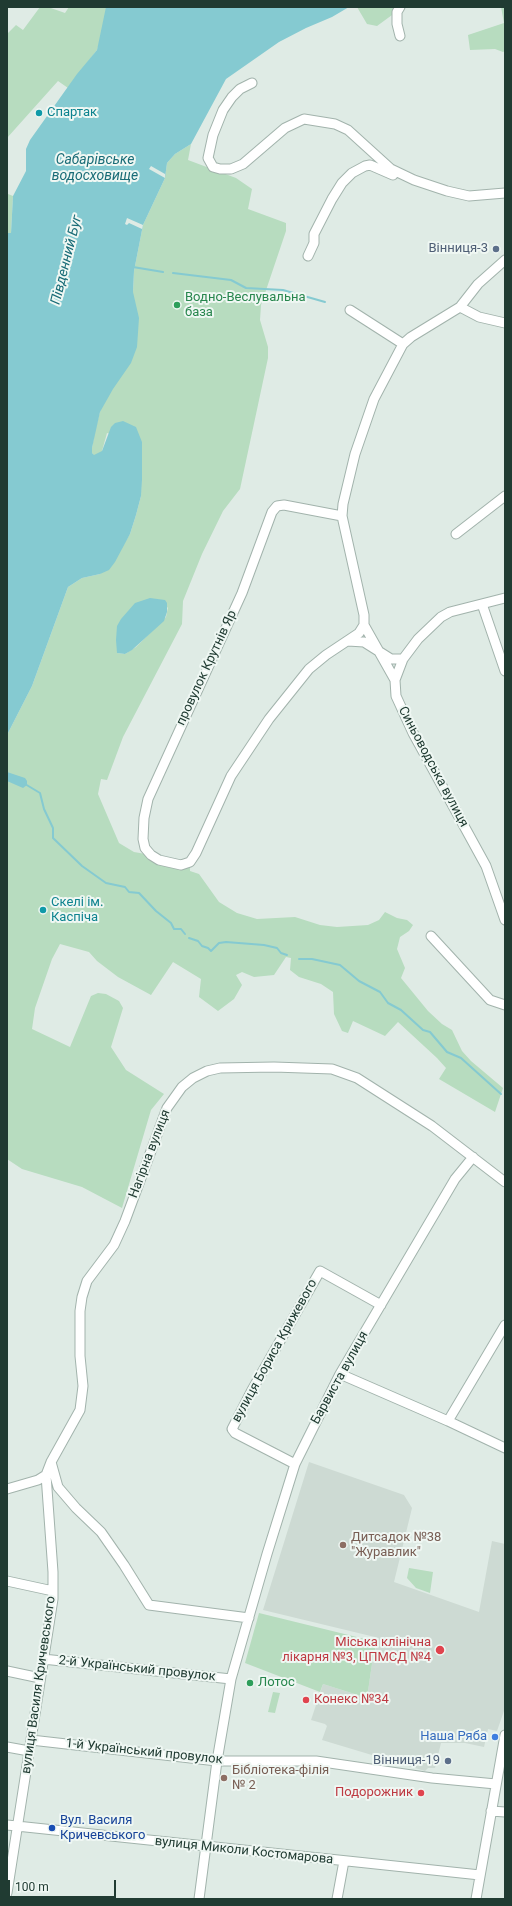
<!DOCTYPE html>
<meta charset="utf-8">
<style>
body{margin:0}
#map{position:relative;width:512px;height:1906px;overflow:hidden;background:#dfebe5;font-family:Roboto,sans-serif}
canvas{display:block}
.frame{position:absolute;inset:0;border:8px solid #203b32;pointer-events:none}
.scale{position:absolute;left:8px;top:1880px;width:108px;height:18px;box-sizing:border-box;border:2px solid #203b32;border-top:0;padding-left:5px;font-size:12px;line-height:14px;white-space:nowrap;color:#203b32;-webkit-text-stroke:3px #eff7f3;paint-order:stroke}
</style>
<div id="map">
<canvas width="512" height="1906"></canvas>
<div class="frame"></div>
<div class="scale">100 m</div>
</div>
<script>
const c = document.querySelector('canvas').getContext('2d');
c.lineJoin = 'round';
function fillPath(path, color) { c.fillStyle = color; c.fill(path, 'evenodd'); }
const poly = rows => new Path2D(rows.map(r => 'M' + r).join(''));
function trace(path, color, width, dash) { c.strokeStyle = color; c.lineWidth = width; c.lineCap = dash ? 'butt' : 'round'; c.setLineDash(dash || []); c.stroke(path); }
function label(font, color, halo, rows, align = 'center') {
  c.font = font + ' Roboto,sans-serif'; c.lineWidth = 4; c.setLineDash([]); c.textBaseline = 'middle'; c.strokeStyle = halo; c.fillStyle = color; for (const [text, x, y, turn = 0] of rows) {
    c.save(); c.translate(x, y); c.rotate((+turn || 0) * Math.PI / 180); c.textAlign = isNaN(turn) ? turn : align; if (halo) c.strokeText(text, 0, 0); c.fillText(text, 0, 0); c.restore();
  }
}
fillPath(poly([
 [309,1462,404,1495,412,1508,394,1582,479,1612,492,1541,505,1544,505,1708,497,1731,488,1729,484,1747,465,1743,441,1743,435,1768,428,1768,425,1771,322,1740,327,1726,325,1724,311,1720,323,1684,361,1696,368,1691,373,1657,379,1638,263,1610]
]), '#cddad3');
fillPath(poly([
 [40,7,48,7,65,13,69,7,125,7,100,41,97,50,68,88,58,81,7,138,7,34,16,25,23,30],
 [357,7,403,7,377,26,367,24],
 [501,7,505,7,505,51,503,52,495,49,470,50,468,35,504,23],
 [191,144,188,160,236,178,252,189,248,209,286,223,286,231,261,305,260,320,268,347,268,358,240,489,223,511,202,554,183,601,182,624,123,737,107,780,101,779,98,794,119,843,134,852,151,855,159,860,190,862,190,871,199,874,219,902,237,913,257,919,295,917,320,925,337,927,368,925,379,920,385,912,397,918,407,920,413,925,409,931,400,937,397,949,405,968,401,978,428,1011,442,1024,452,1030,462,1051,471,1061,503,1088,495,1112,439,1079,446,1068,437,1058,398,1022,385,1036,353,1021,348,1033,342,1031,334,1014,333,992,321,984,299,977,290,970,291,958,286,957,274,975,254,977,242,972,236,975,242,985,234,999,218,1011,199,997,201,979,173,962,151,995,118,977,97,961,89,952,60,944,52,959,35,1008,32,1029,70,1047,91,996,98,993,106,994,119,1001,123,1008,111,1047,126,1070,164,1094,151,1110,122,1208,82,1187,22,1169,7,1159,7,735,32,686,68,587,82,578,100,574,123,545,130,534,136,515,141,496,142,442,107,433,102,451,103,469,92,453,92,448,95,430,133,292,134,271,143,225,165,178,167,163,175,154],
 [168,607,166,617,136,647,125,654,117,653],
 [7,183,8,194,13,196,11,233,7,233],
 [409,1568,433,1572,430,1593,416,1588,407,1578],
 [259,1613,377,1642,373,1657,368,1691,361,1696,323,1684,320,1692,245,1663],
 [273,1692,280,1693,275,1713,268,1712]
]), '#b7dcbf');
fillPath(poly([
 [106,7,349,7,332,17,306,28,279,42,226,79,191,144,175,154,167,163,165,178,143,225,134,271,133,292,139,318,137,347,131,363,113,389,100,412,92,448,92,453,94,455,102,451,111,427,115,423,123,421,136,427,142,442,142,480,141,496,136,515,130,534,115,562,109,570,100,574,82,578,68,587,32,686,7,735,7,233,11,233,13,196,26,171,26,149,30,140,77,74,97,50],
 [150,598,165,600,167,603,167,612,164,621,132,650,125,654,117,653,116,640,117,626,121,619,135,603],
 [7,772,25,778,27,781,27,785,23,788,7,781]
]), '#85cad1');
fillPath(poly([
 [151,166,165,174,165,178,149,169],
 [127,218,143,225,142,229,129,223,127,225,125,224]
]), '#dfebe5');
trace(poly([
 [133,267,163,272],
 [173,273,231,280,246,288,283,290,325,302],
 [25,784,40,793,44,809,53,828,53,838,82,866,106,883,125,887,129,892,139,893,156,911,171,923,174,929,181,929,185,934],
 [189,938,198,941,202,946,208,948,211,951,219,943,226,942,264,945,277,948,281,953,287,955],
 [299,959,312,959,340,965,359,981,380,992,388,1003,401,1010,423,1030,430,1032,447,1052,461,1058,501,1094]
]), '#85cad1', 2);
const minor = poly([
 [400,36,397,24,397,12,400,7],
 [252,83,240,89,232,97,223,110,213,135,208,158,213,167,220,169,231,169,243,164,285,128,304,119,335,124,348,130,391,169,414,180,447,191,469,196,505,193],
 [308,256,314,243,314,234,332,199,342,183,352,173,365,166,370,165,393,175],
 [460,307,479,317,505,323],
 [350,310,403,344],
 [342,516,284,505,277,506,272,512,242,593,148,799,144,818,143,839,145,848,151,855,159,860,181,865,190,862,196,853,231,776,269,719,309,669,326,655,359,633,364,625,364,615,342,516,343,504,355,454,374,399,403,344,411,337,460,307,478,284,505,260],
 [456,534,505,496],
 [505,598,450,612,441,617,418,639,403,659,395,680,396,696,413,733,486,866,505,920],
 [482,604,505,671],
 [364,625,395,680],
 [348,641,364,642,391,659,403,659],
 [431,936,490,1000,505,1005],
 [340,1374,448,1421,505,1448],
 [448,1421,505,1325],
 [51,1462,58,1487,76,1508,101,1532,124,1565,149,1605,249,1618],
 [295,1464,235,1433,232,1429,252,1390,320,1271,381,1305],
 [7,1489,38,1480,46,1475,51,1462,80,1410,83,1386,80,1356,80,1311,82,1297,87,1281,114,1245,125,1221,167,1108,182,1087,193,1078,207,1071,220,1068,274,1067,332,1069,357,1078,432,1126,505,1182],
 [7,1581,53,1591],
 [43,1659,231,1679],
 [7,1671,40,1678],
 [31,1740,217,1761,316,1761,432,1778,496,1784],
 [7,1747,29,1751],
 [491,1811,505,1812],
 [7,1825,480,1875],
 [7,1893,53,1599,53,1572,46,1475],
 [199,1899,217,1761,231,1679,267,1554,295,1464,340,1374,455,1179,473,1157],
 [337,1899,344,1861],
 [476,1899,505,1735]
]);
trace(minor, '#a2b3ac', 11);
trace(minor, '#fff', 9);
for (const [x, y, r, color] of [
 [39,113,4,"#0f9aa8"],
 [496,249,4,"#5c6f8a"],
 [177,305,4,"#2e9e5b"],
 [43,910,4,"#0f9aa8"],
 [343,1545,4,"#8d6e63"],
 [440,1650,5,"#e0444e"],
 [250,1683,4,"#2e9e5b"],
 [306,1700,4,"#e0444e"],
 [495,1737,4,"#3f7fe0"],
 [448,1761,4,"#5c6f8a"],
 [224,1778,4,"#8d6e63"],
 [421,1793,4,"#e0444e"],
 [52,1828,4,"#1a4fb4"]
]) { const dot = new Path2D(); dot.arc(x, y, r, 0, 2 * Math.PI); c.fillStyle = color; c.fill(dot); trace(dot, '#eff7f3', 1.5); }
label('13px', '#0d838f', '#eff7f3', [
 ["Спартак",47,113],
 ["Скелі ім.",51,903],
 ["Каспіча",51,918]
], 'left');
label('13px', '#4e5e75', '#eff7f3', [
 ["Вінниця-3",488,249],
 ["Вінниця-19",440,1761]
], 'right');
label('13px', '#27864d', '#eff7f3', [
 ["Водно-Веслувальна",185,298],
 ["база",185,313],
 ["Лотос",258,1683]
], 'left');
label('13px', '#203b32', '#eff7f3', [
 ["провулок Крутнів Яр",207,668,-65],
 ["Синьоводська вулиця",433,767,62],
 ["Нагірна вулиця",150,1154,-69],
 ["вулиця Бориса Крижевого",275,1351,-61],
 ["Барвиста вулиця",340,1378,-61],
 ["2-й Український провулок",137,1669,6],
 ["вулиця Василя Кричевського",39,1685,-82],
 ["1-й Український провулок",144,1752,6],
 ["вулиця Миколи Костомарова",244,1851,6]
]);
label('13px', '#785e54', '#eff7f3', [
 ["Дитсадок №38",351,1538],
 ["\"Журавлик\"",351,1553],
 ["Бібліотека-філія",232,1771],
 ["№ 2",232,1786]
], 'left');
label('13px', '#be3a42', '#eff7f3', [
 ["Міська клінічна",431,1643],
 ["лікарня №3, ЦПМСД №4",431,1658],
 ["Конекс №34",314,1700,"left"],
 ["Подорожник",413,1793]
], 'right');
label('13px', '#366cbe', '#eff7f3', [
 ["Наша Ряба",487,1737]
], 'right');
label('13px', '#164399', '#eff7f3', [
 ["Вул. Василя",60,1821],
 ["Кричевського",60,1836]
], 'left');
label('italic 14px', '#196c77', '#eff7f3', [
 ["Сабарівське",95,160],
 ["водосховище",95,176],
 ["Південний Буг",67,260,-76]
]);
</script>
